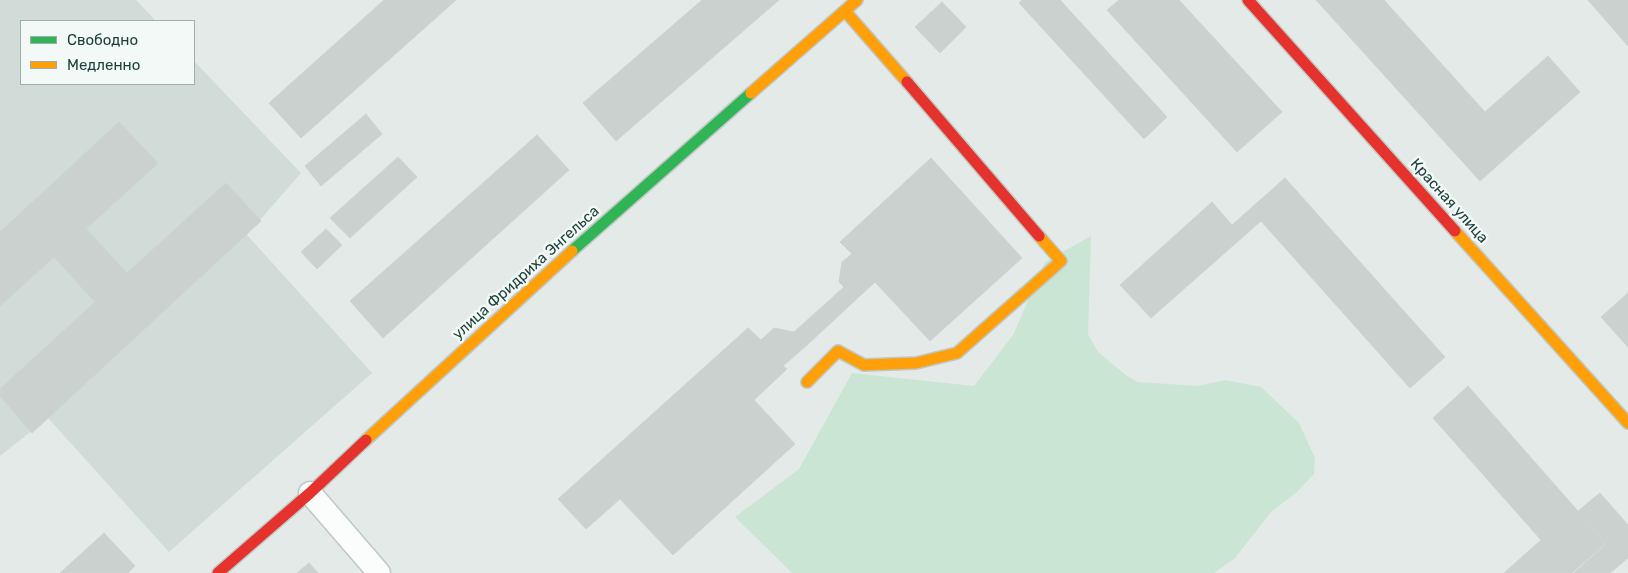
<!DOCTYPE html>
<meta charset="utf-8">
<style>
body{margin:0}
#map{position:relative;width:1628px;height:573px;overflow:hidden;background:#e4eae8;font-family:Rubik,sans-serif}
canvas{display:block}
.legend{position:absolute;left:20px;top:20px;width:175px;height:65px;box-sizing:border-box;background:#f2f9f6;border:1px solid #9eafab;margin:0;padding:6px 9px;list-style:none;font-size:15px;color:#1f403a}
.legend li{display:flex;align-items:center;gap:10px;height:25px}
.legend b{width:25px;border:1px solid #9eafab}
</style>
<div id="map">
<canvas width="1628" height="573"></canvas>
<ul class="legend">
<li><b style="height:6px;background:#30b455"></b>Свободно</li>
<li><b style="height:6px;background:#ff9f0a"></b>Медленно</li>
</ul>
</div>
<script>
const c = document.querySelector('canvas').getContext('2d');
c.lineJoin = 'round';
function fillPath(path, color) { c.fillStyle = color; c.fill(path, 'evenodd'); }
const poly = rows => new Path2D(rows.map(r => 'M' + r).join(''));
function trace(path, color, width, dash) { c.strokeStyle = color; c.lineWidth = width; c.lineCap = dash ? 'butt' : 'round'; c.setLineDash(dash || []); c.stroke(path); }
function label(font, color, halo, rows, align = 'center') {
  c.font = font + ' Rubik,sans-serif'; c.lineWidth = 5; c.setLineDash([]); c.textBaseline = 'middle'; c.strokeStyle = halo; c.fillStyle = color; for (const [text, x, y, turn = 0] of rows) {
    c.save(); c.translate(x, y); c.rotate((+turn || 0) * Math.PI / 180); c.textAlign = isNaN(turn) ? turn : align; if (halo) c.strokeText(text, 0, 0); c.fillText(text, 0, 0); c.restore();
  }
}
fillPath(poly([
 [0,0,136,0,156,21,21,21,21,84,194,84,194,61,301,173,247,235,372,373,169,552,48,418,0,456]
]), '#d1dcd8');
fillPath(poly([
 [1091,236,1088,334,1098,352,1127,376,1138,382,1198,386,1225,380,1261,387,1299,423,1315,458,1314,474,1297,492,1271,512,1235,558,1214,573,792,573,735,517,799,469,852,373,974,386,1013,335,1045,262]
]), '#cbe5d5');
const building = poly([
 [384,0,456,0,301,138,269,103,384,0],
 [702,0,779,0,616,141,583,103,702,0],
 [1022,0,1060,0,1167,117,1144,139,1019,3,1022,0],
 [1119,0,1179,0,1282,112,1237,152,1107,10,1119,0],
 [1316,0,1384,0,1485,112,1548,56,1580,92,1480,181,1316,0],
 [1588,0,1628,0,1628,46,1588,0],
 [942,2,966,27,940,53,915,27,942,2],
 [366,114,382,134,321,186,305,166,366,114],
 [119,122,158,163,86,229,127,273,226,183,261,221,32,433,0,396,0,389,95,302,54,257,0,306,0,232,119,122],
 [537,135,569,170,383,338,350,301,537,135],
 [398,157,417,177,350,238,330,218,398,157],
 [931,158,1022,258,930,341,875,282,806,346,794,332,844,287,839,282,842,262,852,254,840,242,931,158],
 [1285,178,1445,357,1410,388,1261,221,1151,318,1120,285,1212,202,1232,225,1285,178],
 [326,229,342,245,317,269,301,252,326,229],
 [1628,293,1628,347,1601,317,1628,293],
 [748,328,761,340,774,328,794,332,806,346,783,366,787,369,754,400,795,444,673,555,620,499,586,529,558,499,748,328],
 [1468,386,1606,543,1572,573,1504,573,1541,540,1433,418,1468,386],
 [1600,493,1628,525,1628,558,1610,573,1574,573,1606,544,1578,511,1600,493],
 [104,533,135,566,128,573,60,573,104,533],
 [309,563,318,573,297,573,309,563]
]);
fillPath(building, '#cad1cf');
trace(building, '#ccd3d1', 1);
const street = poly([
 [310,493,379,573]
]);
const fast = poly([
 [572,251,751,93]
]);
const slow = poly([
 [845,11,907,82],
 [751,93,857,0],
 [1455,231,1628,423],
 [807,382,838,351,864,365,916,363,957,353,1061,261,1039,236],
 [366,440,572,251]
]);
const jam = poly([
 [1248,0,1455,231],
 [907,82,1039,236],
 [218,573,310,493,366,440]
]);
trace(street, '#c1c7c5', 25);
trace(fast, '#bfc8c5', 14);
trace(slow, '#bfc8c5', 14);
trace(jam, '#bfc8c5', 14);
trace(street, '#fbfcfc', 22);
trace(fast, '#30b455', 11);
trace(slow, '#ff9f0a', 11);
trace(jam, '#e5322d', 11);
label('15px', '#1f403a', '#f2f9f6', [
 ["Красная улица",1449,201,48],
 ["улица Фридриха Энгельса",526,273,-42]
]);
</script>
